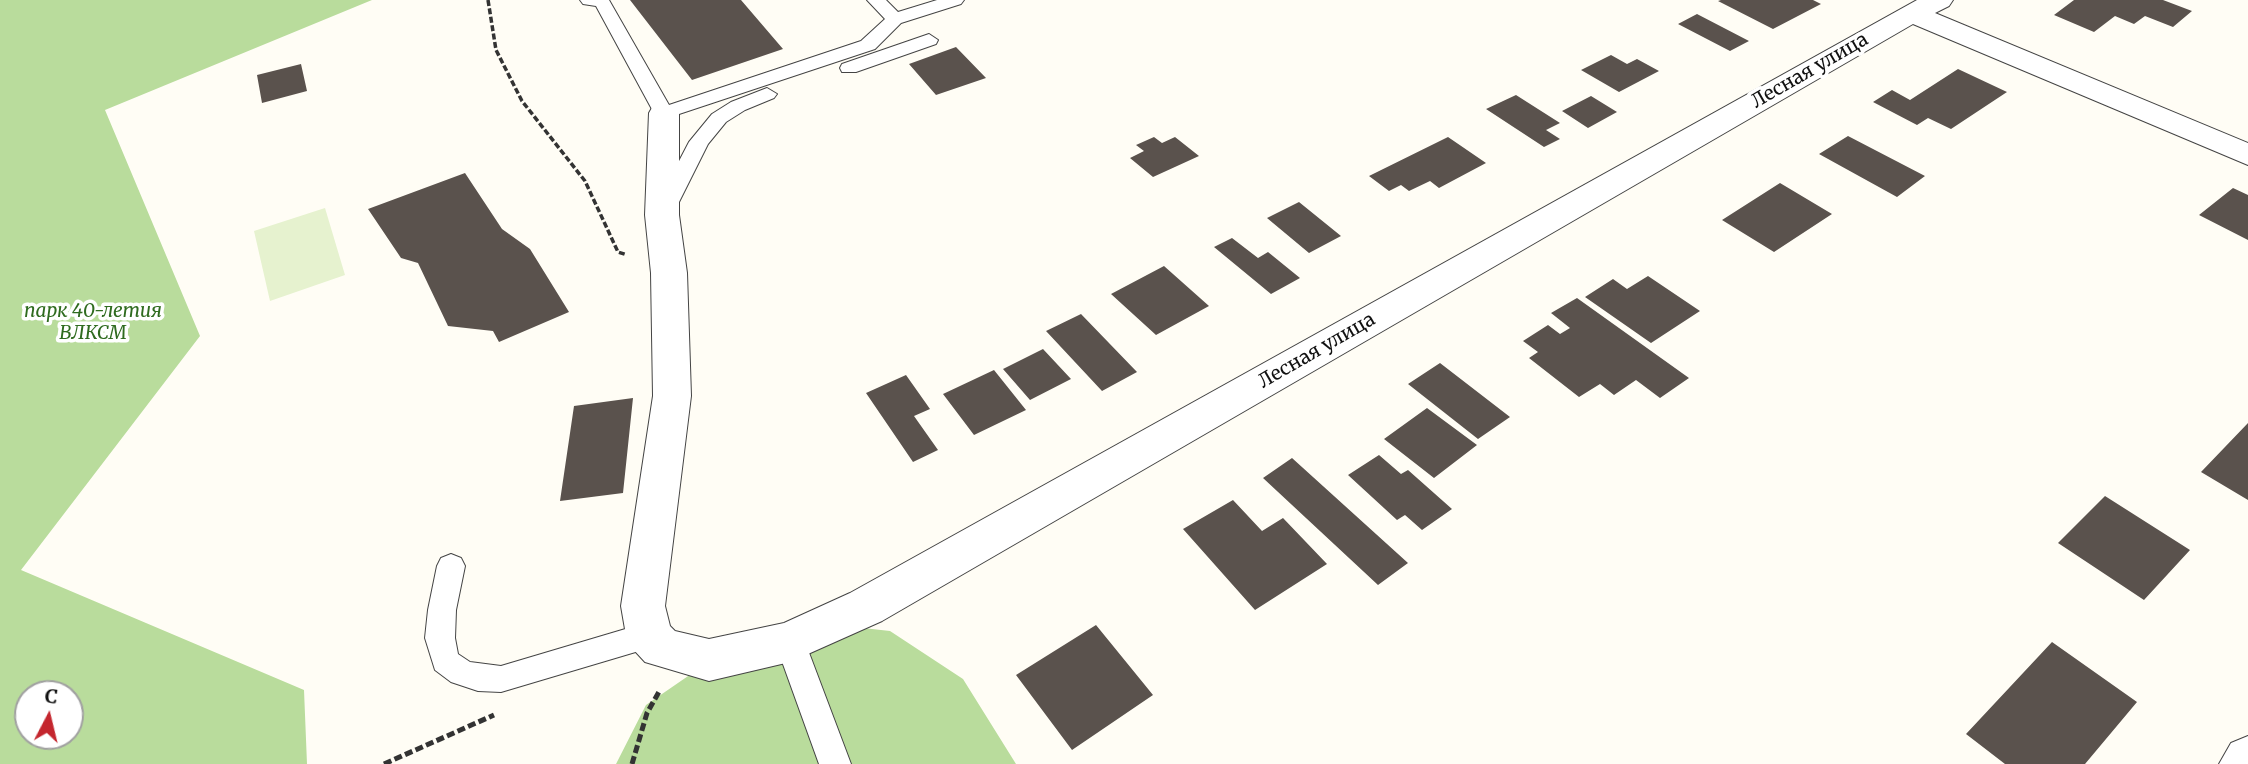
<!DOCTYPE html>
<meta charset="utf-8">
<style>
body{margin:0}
#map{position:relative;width:2248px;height:764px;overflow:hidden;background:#fffdf5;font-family:Merriweather,serif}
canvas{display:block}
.north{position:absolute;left:14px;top:680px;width:70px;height:70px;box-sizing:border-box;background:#fff;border:2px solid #a0a0a0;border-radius:50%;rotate:7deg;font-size:19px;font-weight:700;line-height:28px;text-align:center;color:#111}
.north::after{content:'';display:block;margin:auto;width:24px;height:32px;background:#c4262e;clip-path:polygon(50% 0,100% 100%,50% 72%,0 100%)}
</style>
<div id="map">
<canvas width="2248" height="764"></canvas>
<div class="north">С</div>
</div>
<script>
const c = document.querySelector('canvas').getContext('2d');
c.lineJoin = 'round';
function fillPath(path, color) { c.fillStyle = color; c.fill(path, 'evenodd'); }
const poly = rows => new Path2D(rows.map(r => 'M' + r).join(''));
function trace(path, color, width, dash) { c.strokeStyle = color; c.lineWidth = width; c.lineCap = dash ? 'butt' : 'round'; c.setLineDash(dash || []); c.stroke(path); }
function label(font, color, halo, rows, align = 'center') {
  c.font = font + ' Merriweather,serif'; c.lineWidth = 7; c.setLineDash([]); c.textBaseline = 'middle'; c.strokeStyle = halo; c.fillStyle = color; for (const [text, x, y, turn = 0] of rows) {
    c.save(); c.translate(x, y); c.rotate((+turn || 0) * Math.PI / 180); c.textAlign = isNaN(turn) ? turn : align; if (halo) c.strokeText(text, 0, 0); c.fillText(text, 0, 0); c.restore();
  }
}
fillPath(poly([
 [0,0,372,0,105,110,200,336,21,570,304,690,307,764,0,764],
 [70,694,70,736,28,736,28,694],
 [845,626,890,631,963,679,1016,764,616,764,646,705,723,652]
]), '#b9dc9c');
fillPath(poly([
 [325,208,345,275,270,301,254,231]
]), '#e6f2cf');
fillPath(poly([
 [630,0,741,0,783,49,692,80],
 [1721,0,1813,0,1821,4,1773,29,1718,1],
 [2074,0,2163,0,2192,11,2173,27,2145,16,2134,24,2115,16,2094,32,2054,15],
 [1697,14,1749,41,1730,51,1678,24],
 [956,47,986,78,936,95,909,64],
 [1611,55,1627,64,1637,59,1659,71,1619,92,1581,70],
 [301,64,307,91,262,103,257,75],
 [1958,69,2007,92,1951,129,1928,118,1917,125,1873,102,1892,90,1910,100],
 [1516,95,1560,123,1546,130,1560,139,1544,147,1486,109],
 [1591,96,1617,112,1588,128,1562,111],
 [1848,136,1925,176,1897,197,1819,154],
 [1154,137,1162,143,1175,137,1199,156,1153,177,1130,158,1144,151,1136,145],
 [1448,137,1486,163,1439,188,1430,181,1409,191,1401,185,1389,191,1369,176],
 [465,173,502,229,530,249,569,312,499,342,493,331,448,326,418,263,401,258,368,209],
 [1780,183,1832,214,1774,252,1722,220],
 [2233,188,2248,195,2248,240,2199,215],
 [1299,202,1341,236,1309,253,1267,218],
 [1232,238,1258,258,1268,252,1300,278,1271,294,1214,247],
 [1164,266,1209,306,1156,335,1111,294],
 [1648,276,1700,311,1651,343,1585,297,1613,279,1627,289],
 [1577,298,1689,378,1660,398,1636,380,1614,395,1600,384,1579,397,1529,358,1538,352,1523,341,1548,325,1560,334,1570,328,1551,313],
 [1081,314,1137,372,1102,391,1046,331],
 [1043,349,1071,379,1030,400,1003,369],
 [1440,363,1510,417,1478,439,1408,384],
 [994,370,1026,410,974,435,943,394],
 [906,375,930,409,914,416,938,450,913,462,866,393],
 [633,398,623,493,560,501,574,406],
 [1427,408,1477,445,1434,478,1384,439],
 [2248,423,2248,500,2201,472],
 [1379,455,1401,474,1408,470,1452,509,1422,530,1405,515,1397,520,1348,475],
 [1292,458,1408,563,1378,585,1263,478],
 [2105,496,2190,550,2144,600,2058,543],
 [1233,500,1262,531,1283,518,1327,564,1255,610,1183,529],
 [1096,625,1153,695,1072,750,1016,675],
 [2052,642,2137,702,2085,764,2005,764,1966,734]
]), '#5a524d');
const service = poly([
 [580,0,609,0,669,105,861,41,885,19,867,0,886,0,898,12,937,0,964,0,961,4,901,23,875,49,664,119,657,117,654,113,596,6,583,4,580,0],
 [929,34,938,40,936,44,856,72,842,72,840,68,842,64,929,34],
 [767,88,777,94,774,98,745,110,726,122,708,144,672,216,656,216,653,211,689,142,712,114,731,102,767,88],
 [451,554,461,558,465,566,456,610,455,638,458,654,470,662,501,666,649,622,659,626,664,635,659,644,649,648,501,692,478,691,451,682,435,670,425,638,428,610,437,566,441,558,451,554],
 [790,629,800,633,805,642,851,764,819,764,775,642,780,633,790,629]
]);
const minor = poly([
 [1917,0,1953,0,1949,6,1935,13,2248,143,2248,165,1913,24,882,621,790,662,709,681,645,662,633,649,626,635,621,606,653,396,651,273,645,215,649,113,653,106,664,104,675,106,679,113,679,215,687,273,691,396,665,606,670,626,675,631,709,639,784,623,850,593,1917,0],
 [2248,736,2248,764,2219,764,2231,743,2248,736]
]);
trace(service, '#444', 2);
trace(minor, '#444', 2);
trace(poly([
 [488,0,496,50,522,101,585,181,618,252,627,255]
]), '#333', 3.5, [6, 2.5]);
trace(poly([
 [384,764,494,715],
 [632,764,647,713,660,690]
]), '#333', 5, [8, 3.5]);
fillPath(service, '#fff');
fillPath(minor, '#fff');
label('19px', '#111', '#fff', [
 ["Лесная улица",1810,71,-30],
 ["Лесная улица",1317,351,-30]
]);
label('italic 19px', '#2f6b1f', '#fff', [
 ["парк 40-летия",93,312],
 ["ВЛКСМ",93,334]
]);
</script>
